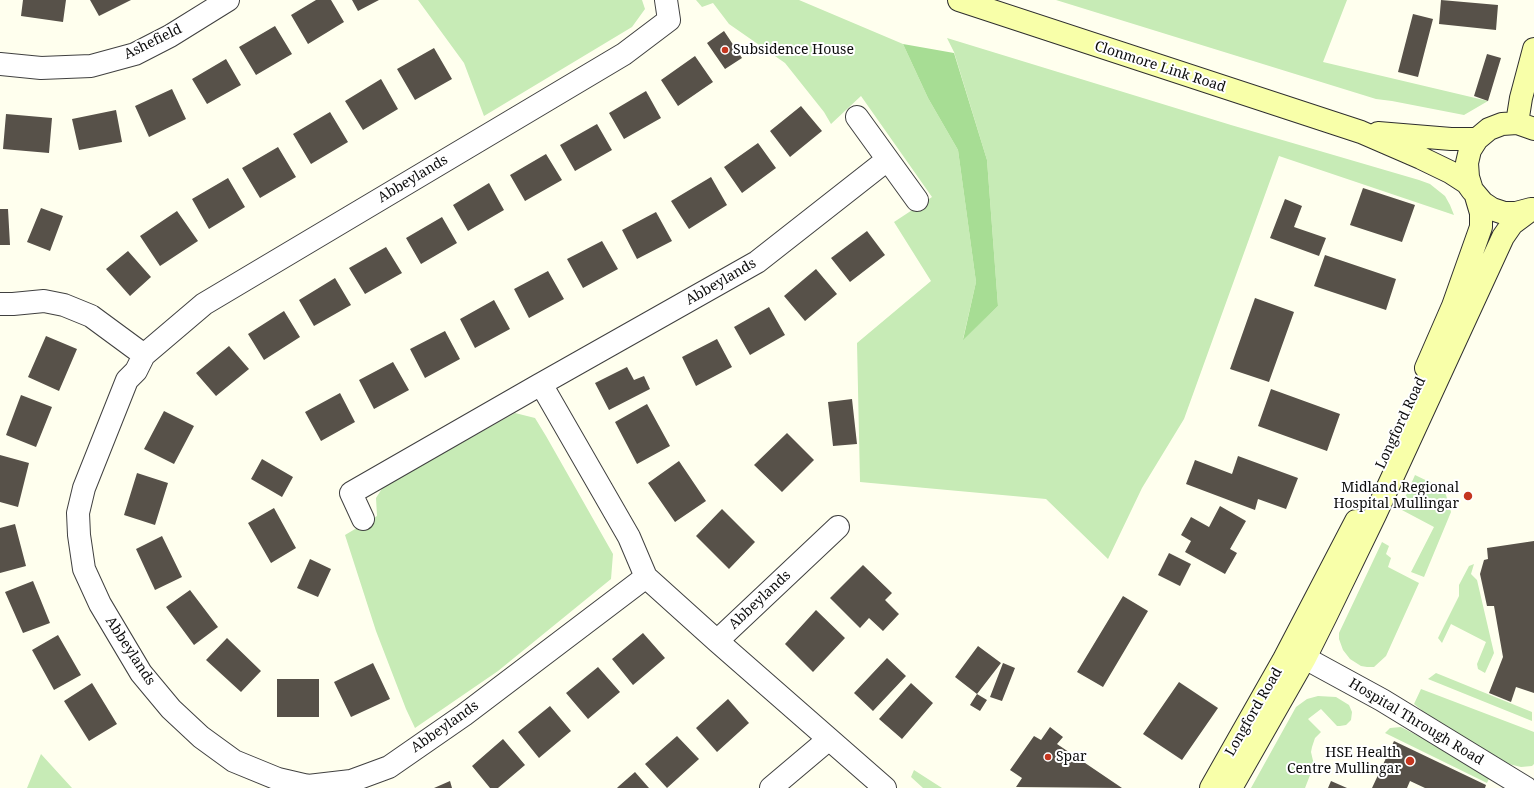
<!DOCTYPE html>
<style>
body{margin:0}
canvas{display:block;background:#ffe}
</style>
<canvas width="1534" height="788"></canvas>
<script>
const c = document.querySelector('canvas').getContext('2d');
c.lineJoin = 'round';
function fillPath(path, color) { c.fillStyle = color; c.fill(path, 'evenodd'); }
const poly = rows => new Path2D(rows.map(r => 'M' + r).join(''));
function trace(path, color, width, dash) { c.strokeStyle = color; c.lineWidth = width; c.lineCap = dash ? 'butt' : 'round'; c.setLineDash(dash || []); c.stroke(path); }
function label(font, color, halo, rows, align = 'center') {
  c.font = font + ' "Noto Serif",serif'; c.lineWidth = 4; c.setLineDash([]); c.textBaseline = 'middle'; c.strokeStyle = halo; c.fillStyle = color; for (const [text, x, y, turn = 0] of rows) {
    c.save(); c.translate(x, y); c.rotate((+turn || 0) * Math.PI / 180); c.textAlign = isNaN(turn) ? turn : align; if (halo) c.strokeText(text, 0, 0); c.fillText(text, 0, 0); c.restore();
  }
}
fillPath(poly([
 [418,0,642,0,645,9,632,27,484,116,464,63],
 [696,0,799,0,903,44,928,98,958,150,976,282,963,339,998,306,987,160,954,52,947,38,1231,125,1419,180,1430,184,1445,196,1450,205,1454,215,1279,156,1184,419,1142,488,1108,559,1046,499,860,482,857,343,931,281,894,222,932,197,861,96,831,124,824,112,785,63,729,24,713,3,702,7],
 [1056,0,1347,0,1323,62,1488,101,1464,115,1392,101,1376,99],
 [515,413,535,418,546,436,613,554,611,579,498,671,415,728,406,709,376,631,345,535,377,516,376,498,383,487],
 [1415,475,1440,487,1446,495,1451,512,1424,577,1411,572,1434,527,1400,509],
 [1382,542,1389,546,1386,554,1391,558,1388,567,1419,583,1386,656,1374,667,1367,667,1361,666,1350,659,1343,650,1339,639,1339,633],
 [1474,564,1471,574,1477,580,1494,653,1485,673,1478,669,1477,664,1486,642,1451,624,1442,643,1438,638,1459,596,1459,585,1469,566],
 [1436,673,1532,712,1532,721,1428,679],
 [1421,689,1534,732,1534,764,1532,766,1521,767,1509,764,1431,718,1414,704],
 [1318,696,1336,697,1349,705,1352,712,1351,720,1346,725,1340,726,1337,726,1321,709,1308,719,1321,732,1315,738,1312,747,1311,752,1314,765,1305,788,1251,788,1296,707,1307,699],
 [1401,727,1491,774,1487,783,1385,733,1390,728],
 [41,754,72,788,27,788],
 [914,770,942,788,923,788,911,777]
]), '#c7ebb6');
fillPath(poly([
 [903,44,954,53,987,160,998,306,963,340,976,282,958,150,928,98]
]), '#a7dd94');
fillPath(poly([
 [23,0,66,0,63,22,21,16],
 [90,0,131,0,99,16],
 [316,0,331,0,344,22,308,44,291,15],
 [352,0,379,0,358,11],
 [1441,0,1498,5,1496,30,1439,24],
 [1413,14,1433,19,1418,77,1398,72],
 [275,26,292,54,256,75,239,47],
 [724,31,742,58,725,69,707,43],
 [434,48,452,79,415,100,397,69],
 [1487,54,1501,58,1488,101,1474,96],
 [695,56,713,82,678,106,661,80],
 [226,59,241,85,207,104,192,79],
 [381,79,398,109,363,130,345,101],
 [172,89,186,119,149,137,135,106],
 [646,91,661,118,624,139,609,113],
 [801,106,822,131,790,157,770,131],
 [116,110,122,142,79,150,72,119],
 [330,112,348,142,311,164,293,134],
 [6,114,52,118,49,153,3,149],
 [597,124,612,150,575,171,560,145],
 [758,143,776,168,742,193,724,167],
 [278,147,296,177,260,198,242,168],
 [546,154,562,180,525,201,510,175],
 [711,177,727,205,689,229,671,201],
 [228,178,245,207,209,229,192,199],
 [489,183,504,210,468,231,453,205],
 [1363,188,1415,205,1402,242,1350,225],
 [1285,199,1302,206,1294,227,1326,238,1319,256,1270,238],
 [41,208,63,216,50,251,27,242],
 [0,209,8,209,10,245,0,245],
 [177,211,198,241,160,266,140,236],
 [656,212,672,241,637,259,622,230],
 [442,217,457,243,421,264,406,238],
 [867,231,885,255,850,282,831,258],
 [602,241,618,269,583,288,567,259],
 [386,247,402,273,365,294,349,268],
 [128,251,151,277,130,296,106,269],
 [1325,255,1396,279,1386,310,1314,286],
 [816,269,837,294,805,321,784,296],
 [548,271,564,299,529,318,514,289],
 [335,278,351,305,314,326,299,300],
 [1255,298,1294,312,1269,382,1230,369],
 [494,300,510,329,475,348,460,319],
 [769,307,785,335,750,355,734,327],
 [284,311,300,337,264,360,248,334],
 [445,331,460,359,425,378,410,349],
 [46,336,77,349,59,391,28,377],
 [717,339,732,367,696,386,682,357],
 [229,346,249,369,216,396,196,373],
 [393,362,409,390,374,409,359,380],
 [627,367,634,380,644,376,650,389,609,410,595,383],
 [1271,389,1340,414,1327,451,1258,426],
 [340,393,355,422,321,441,305,412],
 [21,395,52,407,36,447,6,435],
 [852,399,857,444,833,446,828,402],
 [647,404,670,446,637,464,615,422],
 [164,411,194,426,174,464,144,449],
 [787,433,814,460,782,492,754,465],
 [0,455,29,463,18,507,0,502],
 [1238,456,1298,478,1286,509,1258,499,1255,510,1186,484,1195,460,1232,474],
 [262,459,293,477,282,497,251,479],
 [679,461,706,501,675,522,648,483],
 [137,473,168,483,155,525,124,515],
 [1220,506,1246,521,1230,549,1237,553,1225,574,1185,552,1191,541,1181,535,1191,517,1209,527],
 [274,508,296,548,271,563,248,523],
 [722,509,755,542,729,569,696,536],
 [15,524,26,566,0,573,0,528],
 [162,536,182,577,155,590,136,549],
 [1534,541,1534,693,1516,687,1511,702,1489,693,1503,657,1494,606,1487,606,1480,574,1484,560,1488,559,1487,548],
 [1169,553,1191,564,1180,586,1158,575],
 [310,559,331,569,318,597,297,588],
 [863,565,892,593,885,600,899,614,883,631,869,618,860,628,830,598],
 [33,581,50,623,23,633,5,592],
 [190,590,218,627,194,645,166,607],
 [1123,596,1148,611,1103,687,1077,672],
 [816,610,845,638,813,672,785,644],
 [643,633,665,658,633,685,612,659],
 [58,635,81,675,54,690,32,650],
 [227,638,261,671,241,692,206,660],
 [978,646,1001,663,977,694,987,700,980,711,970,705,977,694,955,677],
 [887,658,906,676,873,711,854,693],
 [373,663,390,699,351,717,334,682],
 [1003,663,1015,668,1002,701,990,697],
 [598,667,620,692,588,719,566,693],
 [277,679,319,679,319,717,277,717],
 [1179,682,1218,708,1182,760,1143,734],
 [92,683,117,724,89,741,64,701],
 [911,683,933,703,902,739,879,719],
 [728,699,749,723,717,752,696,728],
 [550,706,571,731,539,758,518,732],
 [1050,727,1063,737,1057,744,1122,788,1016,787,1022,778,1010,770,1034,736,1041,740],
 [677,736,699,759,667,788,645,764],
 [503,739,525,765,498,788,490,788,472,766],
 [1394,741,1486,785,1485,788,1425,788,1410,781,1407,788,1372,788],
 [635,772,649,788,617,788,619,786],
 [450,781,452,788,434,788],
 [1331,781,1347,788,1328,788]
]), '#575149');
const street = poly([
 [666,0,669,20,624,54,204,304,144,355,136,371,127,380,84,488,78,513,79,535,84,569,100,604,141,673,171,709,201,737,234,761,278,779,308,786,351,781,389,767,464,715,646,577,717,641,885,788],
 [0,64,41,68,91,66,135,54,170,36,228,0],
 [857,117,917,200],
 [0,304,13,304,44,301,64,305,91,316,144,355],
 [363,519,351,493,541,384],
 [646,577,629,537,541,384,757,262,887,160],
 [717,641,838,527],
 [1305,658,1382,700,1526,788],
 [771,788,829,739]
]);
const secondary = poly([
 [959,0,1361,132,1421,158,1450,172,1467,183,1472,190],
 [1517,123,1521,98,1534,49],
 [1378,133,1451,139,1477,139],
 [1531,209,1516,213,1504,213,1492,209,1483,203,1472,190,1468,177,1467,163,1470,150,1477,139,1489,129,1502,124,1517,123,1534,129],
 [1426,368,1453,306,1481,227,1481,213,1476,196],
 [1211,788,1283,661,1356,521],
 [1231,788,1305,658,1326,616,1375,515,1503,237,1512,224,1532,209]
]);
trace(street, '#404040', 24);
trace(secondary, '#2f2f2f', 24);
trace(street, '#fff', 22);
trace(secondary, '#f8ffa9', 22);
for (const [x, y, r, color] of [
 [725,50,4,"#c4361f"],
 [1468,496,5,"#c4361f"],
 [1048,757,4,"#c4361f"],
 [1410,761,5,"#c4361f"]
]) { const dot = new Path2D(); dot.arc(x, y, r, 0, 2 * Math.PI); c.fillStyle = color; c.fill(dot); trace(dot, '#fff', 1.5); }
label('14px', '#0d0d0d', '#fff', [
 ["Ashefield",153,42,-26],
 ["Clonmore Link Road",1160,67,18],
 ["Abbeylands",413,179,-31],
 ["Abbeylands",721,282,-30],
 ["Longford Road",1401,423,-65],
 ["Abbeylands",760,600,-43],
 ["Abbeylands",130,651,57],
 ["Longford Road",1254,712,-60],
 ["Hospital Through Road",1416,722,31],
 ["Abbeylands",445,727,-35]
]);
label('14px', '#0d0d0d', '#fff', [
 ["Subsidence House",733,50],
 ["Midland Regional",1459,488,"right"],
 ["Hospital Mullingar",1459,504,"right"],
 ["HSE Health",1401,753,"right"],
 ["Centre Mullingar",1401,769,"right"],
 ["Spar",1056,757]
], 'left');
</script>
